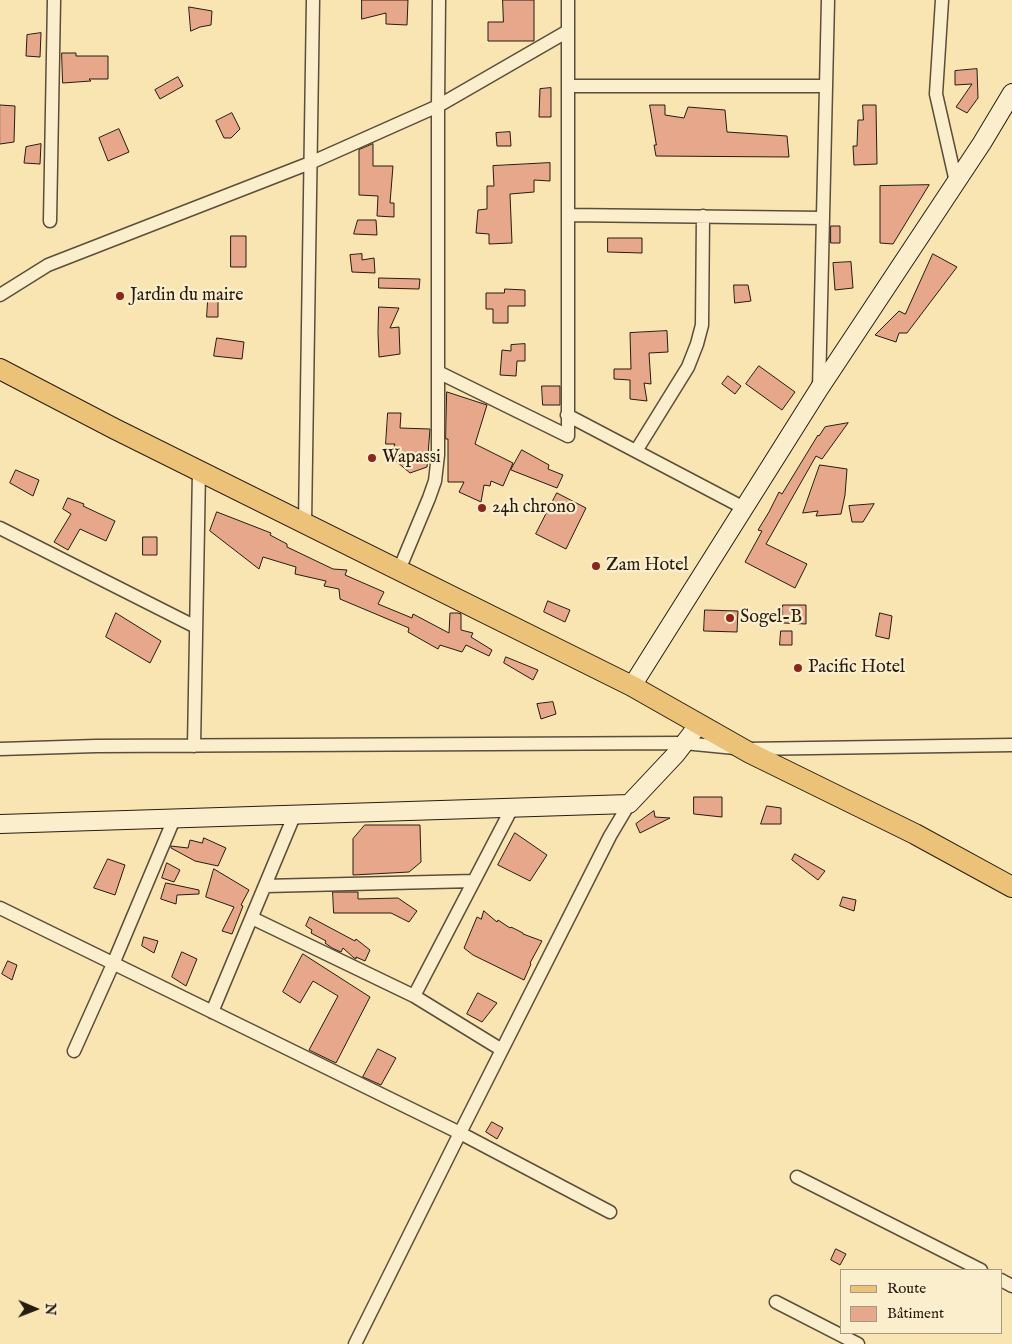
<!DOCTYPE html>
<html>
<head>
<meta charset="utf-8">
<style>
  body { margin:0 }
  #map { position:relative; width:1012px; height:1344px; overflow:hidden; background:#f9e5b1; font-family:"IM FELL English",serif }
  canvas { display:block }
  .legend { position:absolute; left:840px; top:1269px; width:162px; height:65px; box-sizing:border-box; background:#fbeecc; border:1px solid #a69a82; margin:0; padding:6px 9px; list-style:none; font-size:15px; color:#261c12 }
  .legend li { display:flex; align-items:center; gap:10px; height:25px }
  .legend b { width:25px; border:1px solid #a69a82 }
  .north { position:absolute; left:10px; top:1284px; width:50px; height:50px; -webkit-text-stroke:4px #fbeecc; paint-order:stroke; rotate:91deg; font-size:14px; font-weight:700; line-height:20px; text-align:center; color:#261c12 }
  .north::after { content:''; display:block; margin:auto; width:18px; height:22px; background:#261c12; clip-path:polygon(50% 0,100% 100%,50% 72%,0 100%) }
</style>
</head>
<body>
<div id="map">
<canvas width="1012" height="1344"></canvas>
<ul class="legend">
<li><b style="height:6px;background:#ecc278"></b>Route</li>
<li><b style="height:14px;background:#e6a78a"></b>Bâtiment</li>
</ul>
<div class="north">N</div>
</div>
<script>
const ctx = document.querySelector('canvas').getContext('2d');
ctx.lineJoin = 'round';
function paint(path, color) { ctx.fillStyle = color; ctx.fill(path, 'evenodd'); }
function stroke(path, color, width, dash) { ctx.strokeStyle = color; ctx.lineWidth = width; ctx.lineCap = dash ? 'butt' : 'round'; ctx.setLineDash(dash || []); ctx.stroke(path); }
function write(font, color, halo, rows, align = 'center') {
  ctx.font = font + ' "IM FELL English",serif'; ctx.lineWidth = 4.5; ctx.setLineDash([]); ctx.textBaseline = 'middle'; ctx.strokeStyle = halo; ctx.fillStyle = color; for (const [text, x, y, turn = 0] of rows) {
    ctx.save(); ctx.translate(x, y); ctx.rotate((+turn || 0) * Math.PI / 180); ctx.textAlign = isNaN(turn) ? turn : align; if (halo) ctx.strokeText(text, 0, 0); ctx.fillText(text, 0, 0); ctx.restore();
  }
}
const building = new Path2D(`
  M362,0H408L407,25L386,24V13L362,19Z
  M503,0H534V41H488V22H503Z
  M189,7L212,11L211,25L200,27L191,31Z
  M41,33L40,57L26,56L27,35Z
  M62,53H76V56H108V79H89L91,81L63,83Z
  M977,69L978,98L967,113L956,107L972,84L955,85V71Z
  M178,77L183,86L160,99L155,90Z
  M551,88V117H539L540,89Z
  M0,105L15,106L14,142L0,144Z
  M650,105H665V115L684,118L688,107L725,110L727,132L787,136L789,157L656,156L654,145H656Z
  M863,105H876L877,164L854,165L853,146H857L858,120H863Z
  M232,113L240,129L231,138H224L216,121Z
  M119,129L129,152L108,161L99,138Z
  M510,132L511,146H497L496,133Z
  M41,144L40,164L24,163L26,147Z
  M373,144V166H393L390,203H394V217L377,216L378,196L359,195V150Z
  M550,163V181L534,180V192L510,194L512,243L489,244V234L476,233L478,210L487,209V186H494L493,166Z
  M929,185L893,244L880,243V186Z
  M358,220H376L377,235L354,234Z
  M831,226H840V243H831Z
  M231,236H246V267H231Z
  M608,238H642V253L608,252Z
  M362,254V260L374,258L375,273L352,272L350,255Z
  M933,254L957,267L907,333H899L896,342L875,335L899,311L905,314Z
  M851,262L853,288L835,290L833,263Z
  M379,278L420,279L419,289L379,288Z
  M734,285H748L751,301L735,303Z
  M505,289L525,290V306H508V323H493V309H486V293H504Z
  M208,301H218V317H207Z
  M379,307L399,308L390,328L399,327L400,354L379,357L378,333Z
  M667,331L668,352L649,353L651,384L644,383L647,401L630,399V380L614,379V369H631L630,333Z
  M217,338L244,342L242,359L214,356Z
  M525,344V361H517L516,376L500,375L502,350L511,351V345Z
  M759,366L795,392L782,410L746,384Z
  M728,376L741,386L735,394L722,384Z
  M542,386H560V405H543Z
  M447,392L487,405L475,444L513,463L503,486L491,481L490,486L484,485L481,502L459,492L464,482H448V439H446Z
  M388,413H401L400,428L430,429L427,467L410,473L390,456L395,444H386Z
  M848,423L822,459L816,456L766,544L807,564L795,588L745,562L762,531L758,530L769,512L779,492L782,494L818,435L819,436L825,427Z
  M522,450L549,465L548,469L563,475L557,488L511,470Z
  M820,465L847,469L845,495L841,514L816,516L818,511L803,513Z
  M16,470L39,480L33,496L10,483Z
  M557,493L586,508L566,549L536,534Z
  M68,498L84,504L83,506L115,521L106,541L80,529L68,550L54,542L71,514L63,509Z
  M874,504L863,522H852L849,506Z
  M217,512L271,533L270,535L287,544V547L333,569L347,570L345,575L384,592L378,604L412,618L413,614L449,633L450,613H458L461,614V630L473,633L471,637L492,650L489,656L466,645L462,652L440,645L438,649L408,632L409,628L340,599L339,589L324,586L326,581L295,574L296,567L263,557L259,569L210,531Z
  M143,537H157V555H143Z
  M548,601L570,610L565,622L544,612Z
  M783,605H806V624L783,623Z
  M705,610L738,611L737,632L704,631Z
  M116,613L161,641L150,663L106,637Z
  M880,613L892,616L889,639L876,636Z
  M781,631H792V645H780Z
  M506,657L538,670L533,680L504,663Z
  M553,702L556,714L541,719L537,704Z
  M694,797H722V817L694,814Z
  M767,806L781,808V824H761Z
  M654,811L655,817L670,818L640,833L636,824Z
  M365,825H420L421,862L409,872L353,875V839Z
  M515,833L547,855L530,881L498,865Z
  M204,838L226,848L218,866L195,861L171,848V846L188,848L190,840L202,843Z
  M795,854L825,871L818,880L792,860Z
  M108,859L125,865L115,895L94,888Z
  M167,863L180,870L174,882L162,878Z
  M214,869L249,890L241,905L243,906L232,934L222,931L234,907L206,897Z
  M166,883L199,890V894L177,895L176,904L161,899Z
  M333,892H358V899L398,898L417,911L409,922L391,913H334Z
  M843,897L856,900L854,911L840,906Z
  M484,911L497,922L498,920L510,928L511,927L523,933V934L542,941L530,963L531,964L524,980L473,955L464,948L477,917L481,919Z
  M310,917L355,941L356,939L370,950L365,961L356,957V959L354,958L343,948L341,952L332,948L325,943L326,941L311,933L312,930L306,926Z
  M144,937L158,941L154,953L142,946Z
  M182,952L197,959L186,986L172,977Z
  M303,954L370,997L336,1063L309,1050L338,996L313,981L300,1003L283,992Z
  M8,961L17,965L12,980L2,974Z
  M478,993L497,1003L482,1022L467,1014Z
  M378,1049L396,1058L381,1085L363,1077Z
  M492,1122L503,1128L497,1139L486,1132Z
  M836,1249L846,1254L840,1265L831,1260Z`);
paint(building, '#e6a78a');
stroke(building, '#261c12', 1);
const street = new Path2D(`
  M942,0L936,94L956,182
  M568,86H826
  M568,215L823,218
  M50,221L54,0
  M0,295L48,265L310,163L438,106L568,31
  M438,372L568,436V0
  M819,389L828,0
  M567,415L744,508
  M636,451L688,367L697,344L702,325L703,216
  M305,523L313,0
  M0,528L196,627
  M399,570L429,498L435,481L438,455V106L439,0
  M194,746L199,471
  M0,749L96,746L684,743L745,749L1012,745
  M265,886L474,881
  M0,908L460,1133L610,1212
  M252,918L414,996L502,1050
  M414,996L512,808
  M212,1012L294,816
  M74,1051L113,964L174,819
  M797,1177L981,1270
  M1001,1280L1012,1286
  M776,1302L858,1344
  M355,1344L460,1133L610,836L629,804`);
const secondary = new Path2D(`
  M632,686L819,389L982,143L1012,93
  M0,824L629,804L676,754L699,724`);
const primary = new Path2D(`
  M0,369L115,429L632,686L750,753L915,834L1012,887`);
stroke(street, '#5b4e3a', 15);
stroke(secondary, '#261c12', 20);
stroke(primary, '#261c12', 22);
stroke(street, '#fbeecc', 12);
stroke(secondary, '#fbeecc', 18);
stroke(primary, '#ecc278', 20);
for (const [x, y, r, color] of [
  [120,296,5,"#8f2418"],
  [372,458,5,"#8f2418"],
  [482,508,5,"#8f2418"],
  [596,566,5,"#8f2418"],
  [730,618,5,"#8f2418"],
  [798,668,5,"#8f2418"]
]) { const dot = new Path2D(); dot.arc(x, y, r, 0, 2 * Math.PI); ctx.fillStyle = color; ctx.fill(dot); stroke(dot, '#fbeecc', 2); }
write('18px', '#261c12', '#fbeecc', [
  ["Jardin du maire",130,296],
  ["Wapassi",382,458],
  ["24h chrono",492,508],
  ["Zam Hotel",606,566],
  ["Sogel-B",740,618],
  ["Pacific Hotel",808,668]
], 'left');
</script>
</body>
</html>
